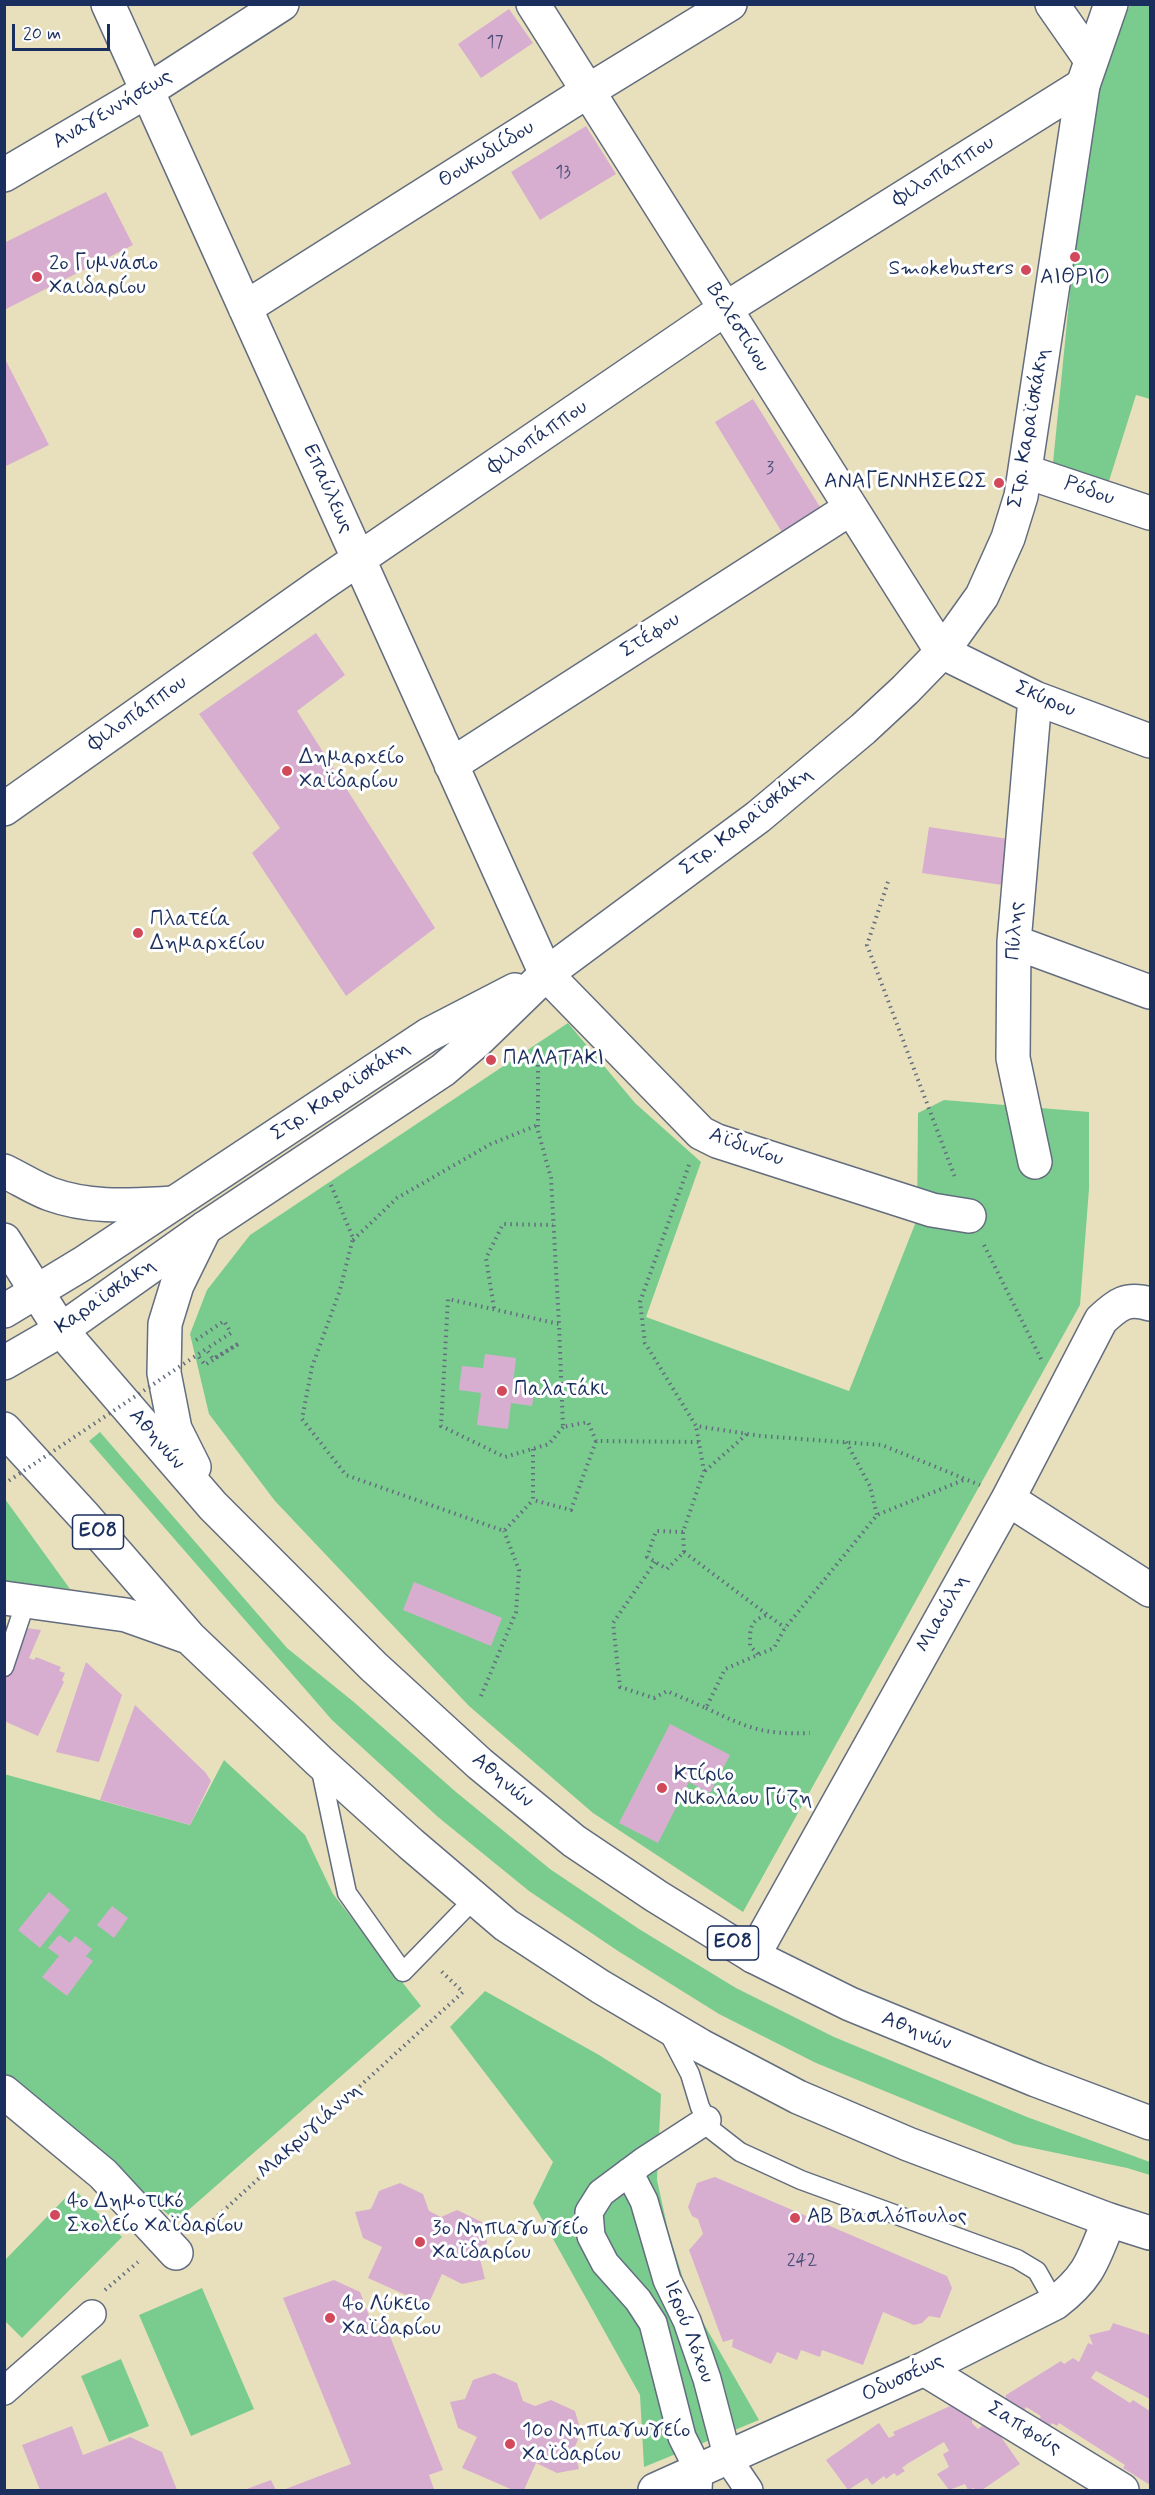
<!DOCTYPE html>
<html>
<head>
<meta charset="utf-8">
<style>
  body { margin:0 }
  #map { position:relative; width:1155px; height:2495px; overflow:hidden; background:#e8e0bc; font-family:Mynerve,sans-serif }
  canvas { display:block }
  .frame { position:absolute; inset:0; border:6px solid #1b2f5e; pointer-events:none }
  .scale { position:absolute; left:12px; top:24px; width:98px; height:27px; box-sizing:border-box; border:3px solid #1b2f5e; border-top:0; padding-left:8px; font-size:18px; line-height:21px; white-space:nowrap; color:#1b2f5e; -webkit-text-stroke:4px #fff; paint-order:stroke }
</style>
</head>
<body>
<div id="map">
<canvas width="1155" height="2495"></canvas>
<div class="frame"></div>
<div class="scale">20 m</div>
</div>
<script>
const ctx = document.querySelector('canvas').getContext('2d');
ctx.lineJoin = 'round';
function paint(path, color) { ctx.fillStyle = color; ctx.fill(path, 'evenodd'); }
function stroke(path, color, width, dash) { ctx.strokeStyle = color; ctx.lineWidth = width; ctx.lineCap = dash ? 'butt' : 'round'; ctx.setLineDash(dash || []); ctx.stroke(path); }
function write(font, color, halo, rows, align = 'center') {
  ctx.font = font + ' Mynerve,sans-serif'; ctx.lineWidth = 6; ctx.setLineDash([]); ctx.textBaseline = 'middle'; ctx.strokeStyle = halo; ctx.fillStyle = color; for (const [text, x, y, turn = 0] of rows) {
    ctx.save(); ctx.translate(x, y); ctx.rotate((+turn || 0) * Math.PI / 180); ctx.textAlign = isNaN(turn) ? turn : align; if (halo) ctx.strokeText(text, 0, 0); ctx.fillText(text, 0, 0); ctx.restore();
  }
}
paint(new Path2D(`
  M1130,5H1150V399L1136,395L1109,481L1053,463L1087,120L1110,50Z
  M568,1023L635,1103L701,1162L646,1317L849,1391L917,1219L918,1113L944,1100L1089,1112V1189L1080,1305L743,1912L593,1813L469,1706L275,1501L209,1414L190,1334L207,1290L250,1235Z
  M100,1432L287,1648L355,1703L456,1792L550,1869L639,1929L736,1988L834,2037L1027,2117L1150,2162V2175L1127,2168L1014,2144L816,2063L719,2014L618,1951L529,1891L438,1817L332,1720L89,1441Z
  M5,1499L70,1589L5,1582Z
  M224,1760L305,1835L333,1894L421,2006L176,2221L5,2080L4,1774L190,1825Z
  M485,1991L599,2055L661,2094L657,2180L668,2230L689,2298L759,2420L644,2467L640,2395L533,2203L553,2162L450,2027Z
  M74,2189L122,2237L22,2338L5,2321V2260Z
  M202,2288L254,2409L191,2436L139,2315Z
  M121,2359L149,2426L109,2442L81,2376Z`), '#79cc8e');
paint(new Path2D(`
  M509,9L533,43L481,78L458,44Z
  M586,126L616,174L540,220L511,172Z
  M106,192L133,245L4,310V243Z
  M4,357L49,445L4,467Z
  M753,399L825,515L786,539L715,422Z
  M316,633L345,675L297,711L435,928L346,996L252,853L280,828L199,714Z
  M929,827L1009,839L1002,885L922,873Z
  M485,1354L516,1358L513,1383L535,1386L532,1406L511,1403L508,1429L477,1425L481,1393L459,1390L462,1366L483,1368Z
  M414,1582L502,1618L491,1646L403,1610Z
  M4,1625L41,1630L29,1658L34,1660L36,1657L61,1667L59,1671L65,1673L62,1680L64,1682L38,1736L4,1721L6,1709L4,1707Z
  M86,1662L122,1695L99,1762L56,1752Z
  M135,1705L206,1773L211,1781L190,1825L100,1800Z
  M670,1724L730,1755L710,1793L689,1782L658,1843L619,1823Z
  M49,1892L70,1910L40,1948L18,1930Z
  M112,1906L128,1918L114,1938L97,1925Z
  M59,1935L70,1943L75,1936L92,1949L86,1956L93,1961L67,1996L42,1977L59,1956L48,1948Z
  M715,2177L947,2276L952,2288L940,2318L929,2316L922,2323L914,2325L883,2312L863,2365L822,2350L820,2357L801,2350L797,2360L777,2352L771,2364L732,2347L733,2339L723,2342L689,2250L703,2234L698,2219L692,2216L688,2207L697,2183Z
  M400,2183L423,2194L429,2211L441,2217L457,2210L482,2222L487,2242L480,2259L485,2279L462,2284L442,2274L428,2305L368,2278L382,2247L363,2238L355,2212L371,2209L379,2191Z
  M334,2280L360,2292L375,2331L386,2326L443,2470L429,2475L434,2489L283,2490L351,2464L283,2298Z
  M1113,2323L1150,2335V2399L1096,2371L1091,2378L1130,2403L1133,2400L1150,2411V2485L1123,2468L1125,2465L1059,2423L1057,2426L1052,2423L1050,2426L1039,2419L1041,2416L1026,2407L1024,2411L1006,2399V2395L1061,2361L1064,2364L1073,2358L1079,2362L1088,2343L1093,2345L1089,2335L1110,2330Z
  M494,2373L517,2383L523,2401L535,2406L551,2400L575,2411L581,2432L574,2449L579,2469L557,2473L536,2463L524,2490H513L462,2468L477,2437L458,2428L450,2402L465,2399L473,2380Z
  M950,2406L972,2416V2423L978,2429L986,2423L1004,2434L1001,2437L1020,2464L982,2490H975L974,2488L968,2490L965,2484L949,2490L937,2474L949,2467L943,2454L949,2451L944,2442L907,2464L902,2468L905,2471L897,2476L894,2473L886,2479L884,2476L872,2485L867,2478L848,2490L826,2460L879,2423L889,2438L895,2435L893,2432Z
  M72,2426L83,2455L130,2437L162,2452L177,2490H40L22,2445Z
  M271,2480L276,2490H244Z`), '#d8aed0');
const service = new Path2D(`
  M4,1667L26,1601
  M320,1766L347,1893L403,1972L475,1898
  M667,2030L690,2074L700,2107L713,2131L740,2152L801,2180L1017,2259L1037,2271L1055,2303`);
const pedestrian = new Path2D(`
  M629,2172L644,2201L667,2280L687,2321L707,2379L728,2459L749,2490
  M4,2391L92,2314
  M698,2490L699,2471L682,2437L653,2323L638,2300L605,2263L591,2236L589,2212L601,2193L644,2161L707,2120`);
const minor = new Path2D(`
  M108,4L546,974L701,1133L717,1141L932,1210L969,1216
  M533,4L942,652L1035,698L1150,741
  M1052,4L1091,60
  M4,175L147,91L282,4
  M245,308L588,91L730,4
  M1027,472L1150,513
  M1035,698L1014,942L1013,1058L1035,1162
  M451,765L851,508
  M4,809L322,584L725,309L1083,85
  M1014,942L1150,992
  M1008,1499L1150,1590
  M753,1956L1008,1499L1101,1320C1118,1304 1127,1297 1150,1304
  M4,2092L103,2174L176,2253
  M924,2369L1122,2490
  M655,2490L924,2369L1055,2303C1090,2276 1093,2260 1109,2220`);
const secondary = new Path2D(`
  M4,1311L82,1264L428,1035L515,990
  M4,1363L61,1330L205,1228L443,1070L478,1040L546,974L758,817L863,729L905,690L942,652L982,596L1008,538L1021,496L1083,85L1111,4`);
const trunk = new Path2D(`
  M4,1171C19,1178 34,1188 50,1194C91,1209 132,1205 174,1203
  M4,1240L61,1330L213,1506L373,1666L480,1764L574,1841L656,1896L753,1956L850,2004L1036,2080L1150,2123
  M4,1429L85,1517L190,1638L319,1761L411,1844L506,1925L601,1987L701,2046L798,2097L908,2144L1109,2220L1150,2233
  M194,1467L175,1429L164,1373L165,1324L177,1285L205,1228
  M4,1598L126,1615L188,1637`);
stroke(service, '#636d7f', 21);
stroke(pedestrian, '#636d7f', 30);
stroke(minor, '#636d7f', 36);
stroke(secondary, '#636d7f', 36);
stroke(trunk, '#636d7f', 36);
stroke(new Path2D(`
  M888,882L867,945L956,1180
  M538,1065V1131L551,1178L559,1324
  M689,1165L640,1302L645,1343L696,1426L761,1436L882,1445L980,1485
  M331,1185L353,1238L340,1290L312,1367L302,1419L346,1475L504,1531L533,1500
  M353,1240L397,1198L491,1144L538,1125
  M984,1245L1042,1361
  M494,1308L486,1258L503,1224L553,1225
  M196,1340L224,1321L231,1333L206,1349
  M199,1357L205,1365L238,1344
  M563,1427L549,1444L505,1457L441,1426L448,1299L559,1324L563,1427L588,1422L596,1441L699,1442
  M846,1442L870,1486L877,1515
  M533,1449V1500L571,1510L596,1441
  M705,1471L747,1434
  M683,1532L656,1531L647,1557L667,1569L684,1552L683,1532L704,1471L696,1426
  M684,1552L785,1628
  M655,1562L613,1623L620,1687L654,1698L667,1691L706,1708L725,1669L774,1648L785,1628L877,1515L966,1479
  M758,1654L750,1646C750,1629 749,1621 767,1615
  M481,1696L516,1612L519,1570L504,1531
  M706,1708C748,1728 763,1735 810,1733
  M200,2232L463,1992L440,1970
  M105,2290L138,2262`), '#636d7f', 4, [1.5, 4.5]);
stroke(service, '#fff', 18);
stroke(pedestrian, '#fff', 27);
stroke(minor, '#fff', 33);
stroke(secondary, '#fff', 33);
stroke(trunk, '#fff', 33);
stroke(new Path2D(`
  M4,1484L206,1349L213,1359L238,1344`), '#636d7f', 4, [1.5, 4.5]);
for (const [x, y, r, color] of [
  [1075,257,6,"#d1495b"],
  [1026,270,6,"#d1495b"],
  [37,277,6,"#d1495b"],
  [999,483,6,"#d1495b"],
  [287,771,6,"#d1495b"],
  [138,933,6,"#d1495b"],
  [491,1060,6,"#d1495b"],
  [502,1391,6,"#d1495b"],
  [662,1788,6,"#d1495b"],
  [55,2215,6,"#d1495b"],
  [795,2218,6,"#d1495b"],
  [420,2242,6,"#d1495b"],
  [330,2318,6,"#d1495b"],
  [510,2444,6,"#d1495b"]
]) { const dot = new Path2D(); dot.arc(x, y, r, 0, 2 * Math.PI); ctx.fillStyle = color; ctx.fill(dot); stroke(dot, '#fff', 2); }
write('18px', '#4a4f7a', null, [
  ["17",495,43],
  ["13",563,173],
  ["3",770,469],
  ["242",802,2261]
]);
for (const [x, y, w] of [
  [98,1532,51],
  [733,1943,51]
]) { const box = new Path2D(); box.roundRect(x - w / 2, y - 17, w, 34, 4.5); ctx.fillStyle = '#fff'; ctx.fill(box); stroke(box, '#1b2f5e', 1.5); }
write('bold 20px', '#1b2f5e', null, [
  ["ΕΟ8",98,1532],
  ["ΕΟ8",733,1943]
]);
write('21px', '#1b2f5e', '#fff', [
  ["Αναγεννήσεως",113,110,-31],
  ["Θουκυδιίδου",487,155,-32],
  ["Φιλοπάππου",944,172,-32],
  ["Βελεστίνου",737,328,58],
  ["Στρ. Καραϊσκάκη",1030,428,-80],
  ["Φιλοπάππου",538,438,-34],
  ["Επαύλεως",327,489,66],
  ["Ρόδου",1089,492,19],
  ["Στέφου",651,636,-33],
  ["Σκύρου",1045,700,23],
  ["Φιλοπάππου",138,714,-35],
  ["Στρ. Καραϊσκάκη",747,822,-38],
  ["Πύλης",1016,931,-87],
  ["Στρ. Καραϊσκάκη",341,1092,-34],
  ["Αϊδινίου",746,1148,20],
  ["Καραϊσκάκη",106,1297,-35],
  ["Αθηνών",156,1440,49],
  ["Μιαούλη",943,1614,-61],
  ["Αθηνών",502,1781,40],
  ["Αθηνών",916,2032,22],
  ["Μακρυγιάννη",310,2132,-42],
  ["Ιερού Λόχου",688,2332,69],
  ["Οδυσσέως",903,2379,-25],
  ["Σαπφούς",1024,2429,32]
]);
write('21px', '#1b2f5e', '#fff', [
  ["2ο Γυμνάσιο",49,265],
  ["Χαιδαρίου",49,289],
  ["Smokebusters",1014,270,"right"],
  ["ΑΙΘΡΙΟ",1075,279,"center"],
  ["ΑΝΑΓΕΝΝΗΣΕΩΣ",987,483,"right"],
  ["Δημαρχείο",299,759],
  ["Χαϊδαρίου",299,783],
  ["Πλατεία",150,921],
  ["Δημαρχείου",150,945],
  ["ΠΑΛΑΤΑΚΙ",503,1060],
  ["Παλατάκι",514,1391],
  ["Κτίριο",674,1776],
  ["Νικολάου Γύζη",674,1800],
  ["4ο Δημοτικό",67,2203],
  ["Σχολείο Χαϊδαρίου",67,2227],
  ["ΑΒ Βασιλόπουλος",807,2218],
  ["3ο Νηπιαγωγείο",432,2230],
  ["Χαϊδαρίου",432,2254],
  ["4ο Λύκειο",342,2306],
  ["Χαϊδαρίου",342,2330],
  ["10ο Νηπιαγωγείο",522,2432],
  ["Χαϊδαρίου",522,2456]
], 'left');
</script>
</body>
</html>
